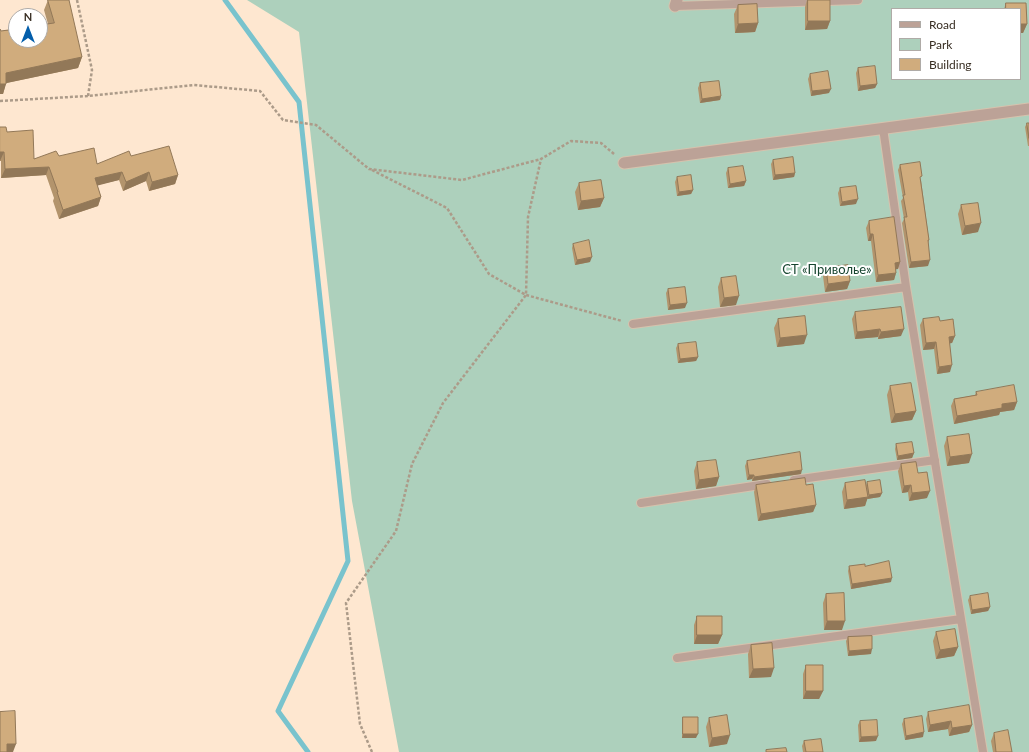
<!DOCTYPE html>
<html>
<head>
<meta charset="utf-8">
<style>
  body { margin:0 }
  #map { position:relative; width:1029px; height:752px; overflow:hidden; background:#fee7d0; font-family:Lato,sans-serif }
  canvas { display:block }
  .legend { position:absolute; left:891px; top:8px; width:130px; height:72px; box-sizing:border-box; background:#fff; border:1px solid #afaba7; margin:0; padding:5px 7px; list-style:none; font-size:12px; color:#382e23 }
  .legend li { display:flex; align-items:center; gap:8px; height:20px }
  .legend b { width:20px; border:1px solid #afaba7 }
  .north { position:absolute; left:8px; top:8px; width:40px; height:40px; box-sizing:border-box; background:#fff; border:1px solid #afaba7; border-radius:50%; rotate:0deg; font-size:11px; font-weight:700; line-height:16px; text-align:center; color:#382e23 }
  .north::after { content:''; display:block; margin:auto; width:14px; height:18px; background:#035eab; clip-path:polygon(50% 0,100% 100%,50% 72%,0 100%) }
</style>
</head>
<body>
<div id="map">
<canvas width="1029" height="752"></canvas>
<ul class="legend">
<li><b style="height:5px;background:#bca297"></b>Road</li>
<li><b style="height:11px;background:#add0bc"></b>Park</li>
<li><b style="height:11px;background:#d0ac7d"></b>Building</li>
</ul>
<div class="north">N</div>
</div>
<script>
const ctx = document.querySelector('canvas').getContext('2d');
ctx.lineJoin = 'round';
function paint(path, color) { ctx.fillStyle = color; ctx.fill(path, 'evenodd'); }
function stroke(path, color, width, dash) { ctx.strokeStyle = color; ctx.lineWidth = width; ctx.lineCap = dash ? 'butt' : 'round'; ctx.setLineDash(dash || []); ctx.stroke(path); }
function write(font, color, halo, rows, align = 'center') {
  ctx.font = font + ' Lato,sans-serif'; ctx.lineWidth = 4; ctx.setLineDash([]); ctx.textBaseline = 'middle'; ctx.strokeStyle = halo; ctx.fillStyle = color; for (const [text, x, y, turn = 0] of rows) {
    ctx.save(); ctx.translate(x, y); ctx.rotate((+turn || 0) * Math.PI / 180); ctx.textAlign = isNaN(turn) ? turn : align; if (halo) ctx.strokeText(text, 0, 0); ctx.fillText(text, 0, 0); ctx.restore();
  }
}
paint(new Path2D(`
  M247,0H1029V752H399L352,501L299,32ZM892,9H1020V79H892Z`), '#add0bc');
stroke(new Path2D(`
  M225,0L299,102L348,561L278,711L308,752`), '#79c3cd', 5);
const service = new Path2D(`
  M675,2V6L858,0
  M906,287L983,752
  M633,324L906,287L883,128
  M794,480L935,460
  M641,503L767,484
  M677,658L961,619`);
const minor = new Path2D(`
  M675,6L677,0
  M624,163L1029,109`);
stroke(service, '#d6c2ad', 10);
stroke(minor, '#d6c2ad', 13);
stroke(new Path2D(`
  M77,0L92,70L88,96
  M0,101L88,96L194,85L260,91L283,120L316,125L369,169L462,180L541,159
  M372,170L447,208L489,274L526,295L622,321
  M372,752L360,724L346,603L396,531L412,464L443,403L526,295L528,217L541,159L571,141L601,143L614,154`), '#ac9b89', 2.5, [3, 2]);
stroke(service, '#bca297', 8);
stroke(minor, '#bca297', 11);
paint(new Path2D(`
  M48,0L82,57L78,68L6,83L3,94L1,31L48,24L44,10Z
  M807,0H830V21L827,29L805,30V7Z
  M1006,3H1026L1027,24L1023,33H1020V9H1004Z
  M738,5L758,23L755,32L735,33L734,14Z
  M858,68L877,84L875,88L858,91L856,73Z
  M810,74L829,93L811,96L808,79Z
  M700,83L721,96L720,100L700,103L698,88Z
  M1027,123H1029V146H1028L1025,127Z
  M0,127L7,132L34,159L59,156L97,164L131,156L178,175L175,184L149,191L146,181L123,191L119,180L97,185L101,197L98,206L59,219L53,201L54,198L46,175L1,178V161H0Z
  M773,160L795,173L794,177L773,180L771,164Z
  M900,165L921,180L929,240L928,243V266L909,268L902,223L904,219L901,201L903,198L898,170Z
  M728,168L746,181L744,186L728,188L726,173Z
  M677,177L693,190L691,194L677,196L675,182Z
  M579,183L604,198L600,207L578,210L575,192Z
  M840,188L856,204L840,206L838,193Z
  M961,205L978,232L962,235L958,214Z
  M869,221L900,262L898,269H896V273L894,280L876,282L871,241H868L866,228Z
  M573,244L590,262L575,265L572,248Z
  M826,268L850,281L847,289L825,292L823,276Z
  M721,278L736,305L720,307L718,287Z
  M668,289L685,308L668,310L666,293Z
  M855,312L901,336L878,339V337L855,339L852,319Z
  M778,319L804,344L777,347L774,328Z
  M923,319L940,321L955,336L952,343H950V372L937,374L934,349L923,350L920,325Z
  M678,344L698,357L696,361L678,363L676,348Z
  M890,386L916,411L912,420L891,423L887,395Z
  M976,392L1017,402L1014,410L1000,412L999,415L954,424L951,406L954,399L975,395Z
  M947,437L969,463L947,466L944,446Z
  M896,444L914,453L912,458L897,460L895,449Z
  M747,461L801,474L752,481V479L747,480L745,466Z
  M697,462L719,477L716,486L696,489L694,471Z
  M901,464L918,473L927,498L909,501L908,492L902,493L898,471Z
  M867,482L882,493L880,497L867,499V498L865,506L844,509L842,492L845,483L866,485Z
  M756,485H806L816,505L813,512L758,521L754,492Z
  M849,566H865L891,582L851,589L848,571Z
  M826,594L842,630H824L823,603Z
  M970,596L990,607L988,611L971,614L968,600Z
  M697,616L722,635L718,644H694V625Z
  M936,632L958,647L954,656L936,659L933,641Z
  M848,637L871,654L848,656L846,641Z
  M751,645L771,677L749,678L748,654Z
  M806,665L823,691L819,699H803V674Z
  M928,712L972,725L969,732L949,736L948,729L928,732L926,719Z
  M683,717L696,738H682V722Z
  M709,718L727,744L709,747L706,727Z
  M904,719L923,737L905,740L902,724Z
  M860,721L876,741L859,742L858,725Z
  M994,733L1012,752H993L991,741Z
  M804,741L823,752H803L802,746Z`), '#b3946c');
paint(new Path2D(`
  M808,21H830L827,29L805,30Z
  M758,23L755,32L735,33L738,24Z
  M1020,24H1027L1023,33H1020Z
  M82,57L78,68L2,84L6,73Z
  M0,84H6L3,94H0Z
  M877,84L875,88L858,91L860,86Z
  M831,89L829,93L811,96L812,91Z
  M721,96L720,100L700,103L702,99Z
  M0,152H4L0,161Z
  M49,167L46,175L1,178L5,169Z
  M122,172L119,180L92,187L95,178Z
  M149,172L146,181L123,191L126,182Z
  M795,173L794,177L773,180L775,175Z
  M178,175L175,184L149,191L152,182Z
  M746,181L744,186L728,188L730,184Z
  M693,190L691,194L677,196L679,192Z
  M101,197L98,206L59,219L63,210Z
  M604,198L600,207L578,210L581,201Z
  M858,199L856,204L840,206L842,202Z
  M981,223L978,232L962,235L965,226Z
  M870,234H873L871,241H868Z
  M592,257L590,262L575,265L577,260Z
  M930,260L928,266L909,268L911,262Z
  M900,262L898,269L892,270L895,263Z
  M896,273L894,280L876,282L878,275Z
  M850,281L847,289L825,292L828,284Z
  M739,296L736,305L720,307L724,298Z
  M687,303L685,308L668,310L670,305Z
  M880,329L878,337L855,339L857,332Z
  M904,329L901,336L878,339L881,332Z
  M807,335L804,344L777,347L780,338Z
  M955,336L952,343L947,344L949,337Z
  M936,342L934,349L923,350L926,343Z
  M698,357L696,361L678,363L680,359Z
  M952,365L950,372L937,374L939,367Z
  M1017,402L1014,410L1000,412L999,415L954,424L957,416L1002,404Z
  M916,411L912,420L891,423L895,414Z
  M914,453L912,458L897,460L898,456Z
  M972,454L969,463L947,466L950,457Z
  M802,470L801,474L752,481L754,477Z
  M749,475H754L752,479L747,480Z
  M719,477L716,486L696,489L699,480Z
  M911,485L908,492L902,493L904,486Z
  M930,491L927,498L909,501L912,493Z
  M882,493L880,497L867,499L869,495Z
  M868,497L865,506L844,509L847,500Z
  M816,505L813,512L758,521L761,514Z
  M892,578L891,582L851,589L852,584Z
  M990,607L988,611L971,614L972,610Z
  M827,621H845L842,630H824Z
  M697,635H722L718,644H694Z
  M958,647L954,656L936,659L940,650Z
  M872,649L871,654L848,656L849,651Z
  M774,668L771,677L749,678L753,669Z
  M806,691H823L819,699H803Z
  M951,721L948,729L928,732L930,725Z
  M972,725L969,732L949,736L952,728Z
  M924,732L923,737L905,740L906,736Z
  M683,734H698L696,738H682Z
  M730,735L727,744L709,747L712,738Z
  M878,736L876,741L859,742L861,737Z
  M7,744H16L13,752H3Z`), '#927858');
const building = new Path2D(`
  M48,0H69L82,57L6,73V84H0V29L1,31L16,29V40H40V25L54,23Z
  M808,0H830V21H808Z
  M1006,3H1026L1027,24H1020V9H1006Z
  M757,4L758,23L738,24V5Z
  M875,66L877,84L860,86L858,68Z
  M828,71L831,89L812,91L810,74Z
  M719,81L721,96L702,99L700,83Z
  M1027,123H1029V138Z
  M0,127H6L7,132L33,130L34,159L56,151L59,156L94,148L97,164L129,151L131,156L169,146L178,175L152,182L149,172L126,182L122,172L95,178L101,197L63,210L57,192H58L49,167L5,169L4,152H0Z
  M793,157L795,173L775,175L773,160Z
  M920,162L922,176L920,177L929,240H928L930,260L911,262L904,217H907L903,195H905L900,165Z
  M743,166L746,181L730,184L728,168Z
  M691,175L693,190L679,192L677,177Z
  M601,180L604,198L581,201L579,183Z
  M856,186L858,199L842,202L840,188Z
  M978,203L981,223L965,226L961,205Z
  M894,217L900,262L895,263L896,273L878,275L873,234H870L869,221Z
  M589,240L592,257L577,260L573,244Z
  M848,265L850,281L828,284L826,268Z
  M736,276L739,296L724,298L721,278Z
  M685,287L687,303L670,305L668,289Z
  M901,307L904,329L881,332L880,329L857,332L855,312Z
  M805,316L807,335L780,338L778,319Z
  M939,317L940,321L953,319L955,336L949,337L952,365L939,367L936,342L926,343L923,319Z
  M696,342L698,357L680,359L678,344Z
  M911,383L916,411L895,414L890,386Z
  M1014,385L1017,402L1002,404V408L957,416L954,399L977,395L976,392Z
  M969,434L972,454L950,457L947,437Z
  M912,442L914,453L898,456L896,444Z
  M800,452L802,470L754,477V475H749L747,461Z
  M716,460L719,477L699,480L697,462Z
  M916,462L918,473L927,472L930,491L912,493L911,485L904,486L901,464Z
  M805,478L806,485L813,484L816,505L761,514L756,485Z
  M865,480L868,497L847,500L845,483Z
  M880,480L882,493L869,495L867,482Z
  M889,561L892,578L852,584L849,566L865,564V566Z
  M844,593L845,621H827L826,594Z
  M988,593L990,607L972,610L970,596Z
  M697,616H722V635H697Z
  M955,629L958,647L940,650L936,632Z
  M872,636V649L849,651L848,637Z
  M772,643L774,668L753,669L751,645Z
  M806,665H823V691H806Z
  M969,705L972,725L952,728L951,721L930,725L928,712Z
  M15,711L16,744H7V752H0V712Z
  M727,715L730,735L712,738L709,718Z
  M922,716L924,732L906,736L904,719Z
  M683,717H698V734H683Z
  M877,720L878,736L861,737L860,721Z
  M1008,730L1012,752H996L994,733Z
  M821,739L823,752H806L804,741Z
  M786,748L787,752H766V750Z`);
paint(building, '#d0ac7d');
stroke(building, '#927858', 1);
write('13px', '#174530', '#fff', [
  ["СТ «Приволье»",827,270]
]);
</script>
</body>
</html>
